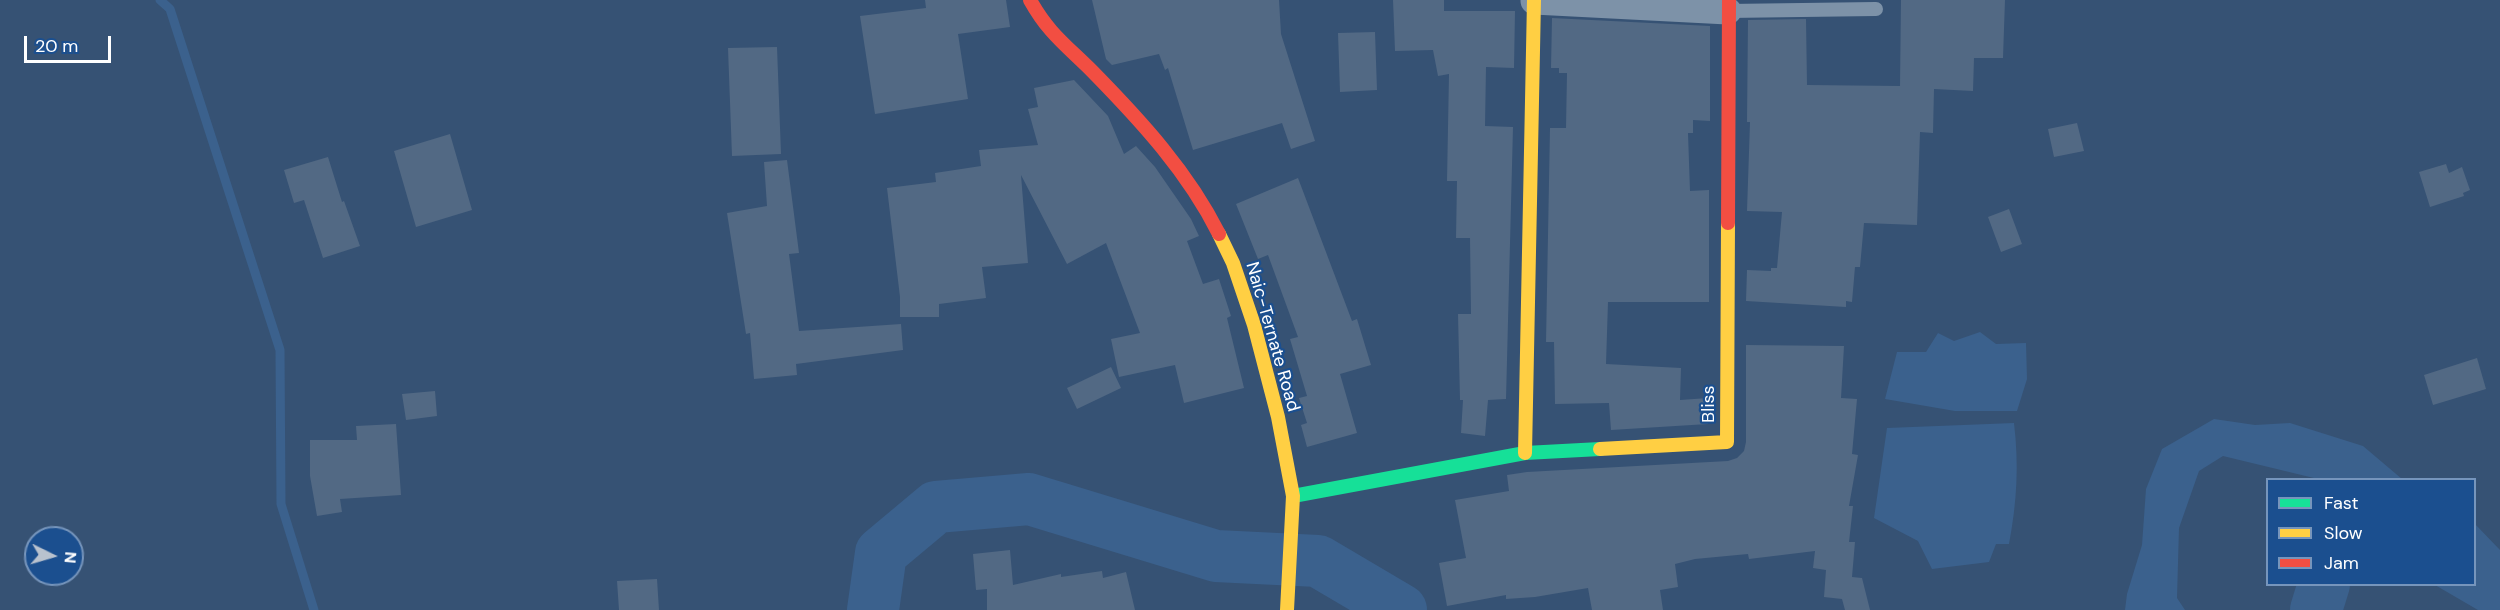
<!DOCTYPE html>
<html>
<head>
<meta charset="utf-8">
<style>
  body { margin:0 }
  #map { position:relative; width:2500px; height:610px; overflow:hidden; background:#365274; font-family:"DM Sans",sans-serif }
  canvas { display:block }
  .legend { position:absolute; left:2266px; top:478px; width:210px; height:108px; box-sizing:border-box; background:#1b4f8f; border:2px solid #7695bc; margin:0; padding:8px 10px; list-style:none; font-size:18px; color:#fff }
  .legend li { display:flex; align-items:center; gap:12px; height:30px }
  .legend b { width:30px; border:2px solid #7695bc }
  .north { position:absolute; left:24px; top:526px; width:60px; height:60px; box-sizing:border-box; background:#1b4f8f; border:2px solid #7695bc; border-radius:50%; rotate:95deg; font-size:16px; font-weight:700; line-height:24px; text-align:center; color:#fff }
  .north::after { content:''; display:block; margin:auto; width:21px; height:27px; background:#b9c2ce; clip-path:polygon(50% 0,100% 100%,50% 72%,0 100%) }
  .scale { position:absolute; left:24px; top:36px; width:87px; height:27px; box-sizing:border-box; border:3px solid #fff; border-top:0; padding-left:8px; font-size:18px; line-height:21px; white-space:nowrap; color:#fff; -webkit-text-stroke:4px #1b4f8f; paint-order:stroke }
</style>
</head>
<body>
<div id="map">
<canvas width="2500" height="610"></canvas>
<ul class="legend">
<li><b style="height:8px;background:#16e098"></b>Fast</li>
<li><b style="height:8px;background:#ffcf43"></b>Slow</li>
<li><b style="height:8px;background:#f24e42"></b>Jam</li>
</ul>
<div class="north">N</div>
<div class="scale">20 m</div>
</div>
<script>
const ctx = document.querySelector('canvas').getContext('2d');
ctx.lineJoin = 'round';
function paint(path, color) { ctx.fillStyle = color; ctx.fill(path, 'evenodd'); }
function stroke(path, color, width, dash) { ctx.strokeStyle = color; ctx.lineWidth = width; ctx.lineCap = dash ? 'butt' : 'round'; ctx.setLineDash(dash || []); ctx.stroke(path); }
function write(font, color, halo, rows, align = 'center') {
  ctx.font = font + ' "DM Sans",sans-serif'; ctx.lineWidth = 4.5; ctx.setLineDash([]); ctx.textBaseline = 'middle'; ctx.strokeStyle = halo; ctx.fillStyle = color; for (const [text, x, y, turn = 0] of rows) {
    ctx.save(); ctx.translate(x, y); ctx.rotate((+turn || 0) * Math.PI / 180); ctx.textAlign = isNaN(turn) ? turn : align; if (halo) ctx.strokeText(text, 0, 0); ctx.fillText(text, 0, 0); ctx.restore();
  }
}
paint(new Path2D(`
  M1980,332L1996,344L2026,343L2027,379L2017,411H1955L1885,399L1897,352H1926L1938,333L1954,341Z
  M2214,419L2255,425L2290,423L2363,446L2402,479H2318L2223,456L2199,471L2179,528L2177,598L2185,610H2125L2127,594L2142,545L2146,489L2162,449Z
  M2014,423C2019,465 2017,502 2009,544H1996L1989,562L1932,569L1918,541L1874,518L1887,428Z
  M2475,524L2500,550V610H2478L2435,585L2474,584Z`), '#3b618d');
stroke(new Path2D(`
  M160,0L170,9L280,350L281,504L314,610`), '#3b618d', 9);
stroke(new Path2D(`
  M873,610L881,553L936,507L1029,499L1216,556L1318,561L1401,610
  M2316,610L2324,584`), '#3b618d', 52);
paint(new Path2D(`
  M925,0H1006L1010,27L958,34L968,99L875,114L860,16L926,8Z
  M1092,0H1279L1281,34L1315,141L1291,149L1282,123L1193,150L1168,68L1165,70L1159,54L1112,65L1106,59Z
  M1393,0H1444V11H1515L1514,68L1486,67L1485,126L1513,127L1506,399L1488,400L1485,436L1461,433L1463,400H1460L1458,314H1471L1470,238H1456L1457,181H1447L1449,74L1438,76L1433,50L1395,51Z
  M1901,0H2005L2003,58H1974L1973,91L1934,89L1933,133L1920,132L1917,225L1864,223L1860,267H1855L1852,302L1846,301V307L1746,301L1747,270L1771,271V268H1777L1782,212L1747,211L1750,122H1747L1748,20L1806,19L1807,85L1900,86Z
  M1552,18L1710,26V121L1693,120V133H1688L1690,191L1709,190V302H1608L1606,364L1681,368L1680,400L1708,398V424L1611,430L1609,403L1555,404L1554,342H1546L1550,128H1566L1567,73H1559V68H1551Z
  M1375,32L1377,90L1340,92L1338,33Z
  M777,47L781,154L732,156L728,48Z
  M1074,80L1108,116L1124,154L1136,146L1155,167L1191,219L1199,236L1187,241L1203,284L1219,279L1231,316L1227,318L1244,388L1184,403L1175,365L1119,377L1111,339L1140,333L1106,243L1067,264L1021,175L1028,263L982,267L986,298L939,304V317H900V297L887,188L936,182L935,173L981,166L979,150L1038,145L1028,109L1038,107L1034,88Z
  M2077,123L2084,151L2054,157L2048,129Z
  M450,134L472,210L416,227L394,151Z
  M328,157L342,202L344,201L360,246L323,258L304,200L294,203L284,170Z
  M787,160L799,253L789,254L799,331L901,324L903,350L796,364L797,375L754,379L750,333L746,334L727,213L767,206L764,162Z
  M2446,164L2449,173L2462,167L2470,190L2463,193L2464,196L2430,207L2419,172Z
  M1298,178L1352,321L1357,319L1371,365L1340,374L1357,433L1307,447L1301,425L1307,423L1299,398L1307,396L1290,339L1298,337L1268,255L1258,259L1236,204Z
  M2009,209L2022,244L2001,252L1988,217Z
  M1746,345L1844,346L1841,398L1857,399L1852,454L1858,455L1849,506H1853L1849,542H1855L1852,577L1862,578L1870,610H1845L1842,599L1824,597L1826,570L1813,568L1815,551L1749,559L1748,554L1695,559L1675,564L1678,587L1660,590L1663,610H1592L1588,588L1535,597L1506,599V595L1447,606L1439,563L1466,558L1455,500L1509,491L1507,475L1527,472L1728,461L1737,458L1744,451L1746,442Z
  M2477,358L2486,389L2433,405L2424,375Z
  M1111,367L1121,388L1077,409L1067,388Z
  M435,391L437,416L406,420L402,394Z
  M396,424L401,495L340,499L342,512L317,516L310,476V440H357L356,426Z
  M1010,550L1013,585L1061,574V577L1102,571L1103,578L1126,572L1135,610H987V589L976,590L973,554Z
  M657,579L659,610H619L617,581Z`), '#526984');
stroke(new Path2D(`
  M1728,11L1876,9`), '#7d92a8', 14);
stroke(new Path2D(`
  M1534,1L1728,11`), '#7d92a8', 27);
stroke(new Path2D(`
  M1293,496L1525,453L1600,449`), '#16e098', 14);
stroke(new Path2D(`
  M1219,234L1233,263L1254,325L1278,417L1293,496L1287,610
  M1600,449L1727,442L1728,223
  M1525,453L1534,0`), '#ffcf43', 14);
stroke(new Path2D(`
  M1030,0C1049,34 1066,45 1093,72C1141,121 1188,172 1219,234
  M1728,223L1729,0`), '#f24e42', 14);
write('18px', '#fff', '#1b4f8f', [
  ["Naic-Ternate Road",1272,337,74],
  ["Bliss",1709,404,-90]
]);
</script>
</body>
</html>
